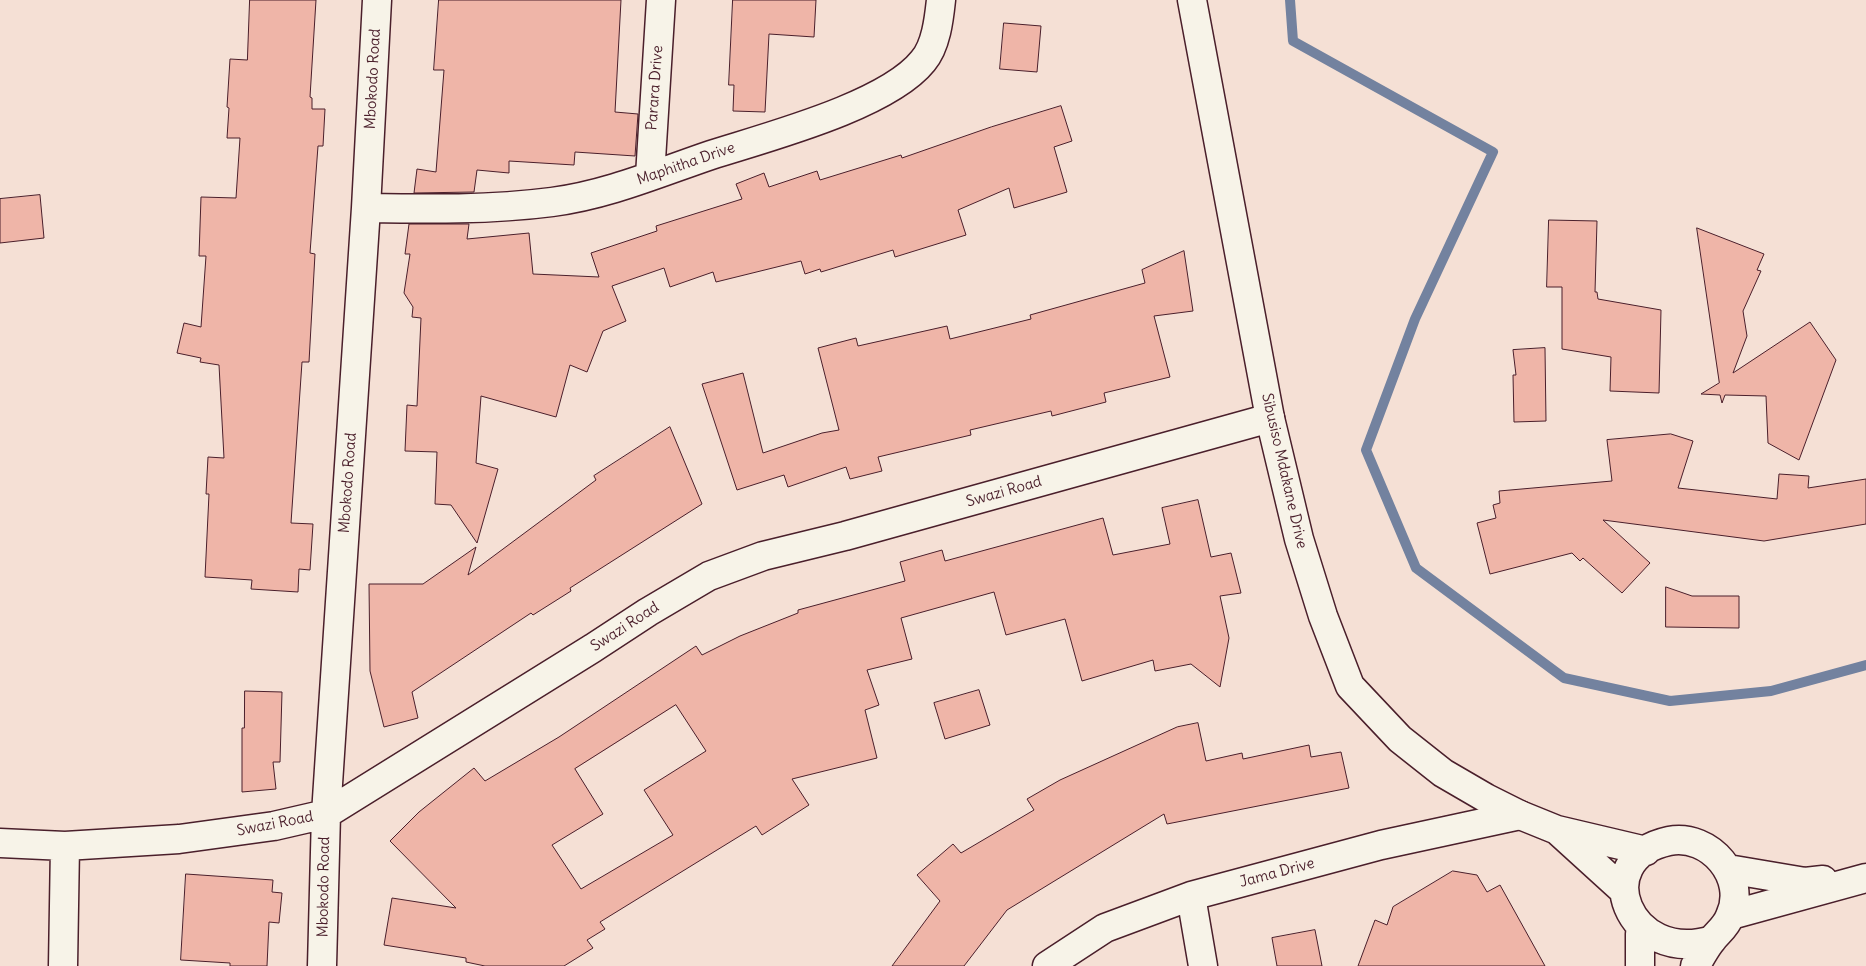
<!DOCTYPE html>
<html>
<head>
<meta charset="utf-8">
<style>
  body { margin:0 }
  canvas { display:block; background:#f5e0d5 }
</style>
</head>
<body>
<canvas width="1866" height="966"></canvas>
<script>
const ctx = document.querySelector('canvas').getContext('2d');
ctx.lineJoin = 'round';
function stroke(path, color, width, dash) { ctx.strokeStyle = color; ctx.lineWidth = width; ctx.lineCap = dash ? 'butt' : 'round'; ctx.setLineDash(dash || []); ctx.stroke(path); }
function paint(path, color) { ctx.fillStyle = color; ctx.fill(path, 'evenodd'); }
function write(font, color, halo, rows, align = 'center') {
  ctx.font = font + ' Delius,sans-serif'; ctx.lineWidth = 4.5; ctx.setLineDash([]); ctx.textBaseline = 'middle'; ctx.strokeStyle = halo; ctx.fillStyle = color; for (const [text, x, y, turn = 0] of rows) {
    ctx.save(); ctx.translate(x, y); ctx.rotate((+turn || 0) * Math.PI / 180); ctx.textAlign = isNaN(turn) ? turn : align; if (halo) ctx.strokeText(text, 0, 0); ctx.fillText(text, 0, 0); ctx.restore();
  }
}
stroke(new Path2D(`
  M1290,0L1293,41L1493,152L1415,319L1366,450L1416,568L1564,678L1670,701L1771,691L1866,665`), '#73829f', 10);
const building = new Path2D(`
  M250,0H316L310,97L312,98V109H325L323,146H318L310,253L315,254L309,362H302L291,523L313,524L310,570L299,569L298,592L251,589L252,580L205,577L209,494H206L208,457L224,458L219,365L200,362L201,358L177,353L184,323L201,327L206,256H199L201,197L236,198L240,138H227L229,108L227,107L230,59L247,60Z
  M439,0H621L615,112L638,114L635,156L575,152L574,165L509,161V173L477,170L474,192L414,193L417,169L436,172L444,70H434Z
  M733,0H816L814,37L769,34L765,112L733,111L734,85H729Z
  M1004,23L1041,26L1037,72L1000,69Z
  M1061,106L1072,141L1054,147L1067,192L1014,208L1009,188L958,210L966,235L895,257L893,250L821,272L820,269L805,274L801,261L716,282L713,272L670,287L664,268L612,286L626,321L603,331L587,372L570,365L556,417L481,396L476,463L498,469L477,543L451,505L435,504L437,452L405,451L407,405L417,406L421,318L412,317L413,307L404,293L410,254H405L409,224H469L467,239L529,233L533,274L599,277L591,253L657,231L656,226L742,199L736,184L764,173L769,187L817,171L820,180L901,155L902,158L991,127Z
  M40,195L44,238L0,243V199Z
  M1549,220L1597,221L1595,292H1597L1598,299L1661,310L1659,393L1610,391L1611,357L1562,349V287H1547Z
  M1697,228L1764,254L1757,270L1761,271L1743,311L1747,336L1733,373L1810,322L1836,360L1799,460L1768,443L1766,396L1725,395L1722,403L1720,395L1701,394L1719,383Z
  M1184,251L1193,311L1154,316L1170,377L1104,393L1106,402L1052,416L1051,411L970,430L971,435L878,457L882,471L850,479L846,467L788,487L784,475L737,490L702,384L743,373L763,453L822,433L839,430L818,348L856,338L858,346L947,326L950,339L1031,319L1030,315L1145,283L1142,270Z
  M1545,348L1546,421L1514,422L1513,375H1516L1513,350Z
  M670,427L702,504L570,588L571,591L533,615L531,613L412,692L418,718L384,727L370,671L369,584H423L476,547L468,575L596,480L594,476Z
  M1671,434L1693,441L1678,488L1777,499L1779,474L1809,476L1808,488L1866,479V524L1764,541L1603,520L1650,563L1622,593L1583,558L1580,561L1572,553L1490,574L1477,523L1496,518L1493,505L1500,503L1499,491L1612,481L1607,440Z
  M1198,500L1211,557L1231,553L1241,593L1220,596L1229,638L1220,687L1191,664L1155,671L1153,660L1082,681L1065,619L1006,635L994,592L901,618L912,659L867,670L879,705L865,710L877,758L792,779L809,805L762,835L756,826L600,922L605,929L587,940L593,948L564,966H485L466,962V958L384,945L392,898L456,908L390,841L419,812L474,768L485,781L559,737L696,646L702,655L740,636L798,613V610L905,581L900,562L942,550L945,561L1103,518L1113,555L1170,544L1162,508ZM676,705L706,751L644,790L673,835L581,889L552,845L603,814L575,769Z
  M1666,587L1692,596H1739V628L1666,627Z
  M979,690L990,725L945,739L934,703Z
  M245,691L282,692L280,762H273L276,789L242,792V728H244Z
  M1198,723L1206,761L1242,753L1243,759L1309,745L1311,757L1341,752L1349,788L1167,824L1164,814L1007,910L964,966H892L940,901L917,875L953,844L961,853L1034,810L1027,799L1060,780L1177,727Z
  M1453,871L1477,875L1487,892L1500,885L1545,966H1358L1375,920L1387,925L1393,907Z
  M186,874L273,880L272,892L282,893L279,923L269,922L267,966H230V963L181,960Z
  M1315,930L1322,966H1277L1272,938Z`);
paint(building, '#efb5a8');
stroke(building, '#4a1f2b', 1);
const street = new Path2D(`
  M650,176L661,0
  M366,208C428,209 490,210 552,202C607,195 658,173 711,155C767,137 887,106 923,61C936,46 939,19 941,0
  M0,843L65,846L179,839L274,826L326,814L593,648L648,612L709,576L763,556L845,536L1270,418
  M1191,896L1203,966
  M63,966L65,846
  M322,966L326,814L366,208L377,0
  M1047,966L1105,928L1191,896L1381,845L1520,815`);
const secondary = new Path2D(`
  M1192,0L1270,418L1299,539L1323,616L1350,686L1400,739L1443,773L1486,798L1520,815L1557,830L1646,851
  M1558,831L1624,891
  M1728,869L1805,882L1823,880
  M1731,915L1866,878
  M1640,934V966
  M1695,966C1701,958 1705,948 1712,940C1718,932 1726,927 1730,916C1748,878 1710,833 1669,841C1586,859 1629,966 1712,940`);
stroke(street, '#4a1f2b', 31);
stroke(secondary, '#4a1f2b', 31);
stroke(street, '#f7f3e8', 28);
stroke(secondary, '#f7f3e8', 28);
write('15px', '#4a1f2b', '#f7f3e8', [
  ["Mbokodo Road",373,79,-87],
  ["Parara Drive",655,88,-86],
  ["Maphitha Drive",686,164,-19],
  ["Sibusiso Mdakane Drive",1284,471,77],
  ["Mbokodo Road",348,483,-86],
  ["Swazi Road",1004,492,-16],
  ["Swazi Road",625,627,-33],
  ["Swazi Road",275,824,-11],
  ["Jama Drive",1277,873,-15],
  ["Mbokodo Road",324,887,-89]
]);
</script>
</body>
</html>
